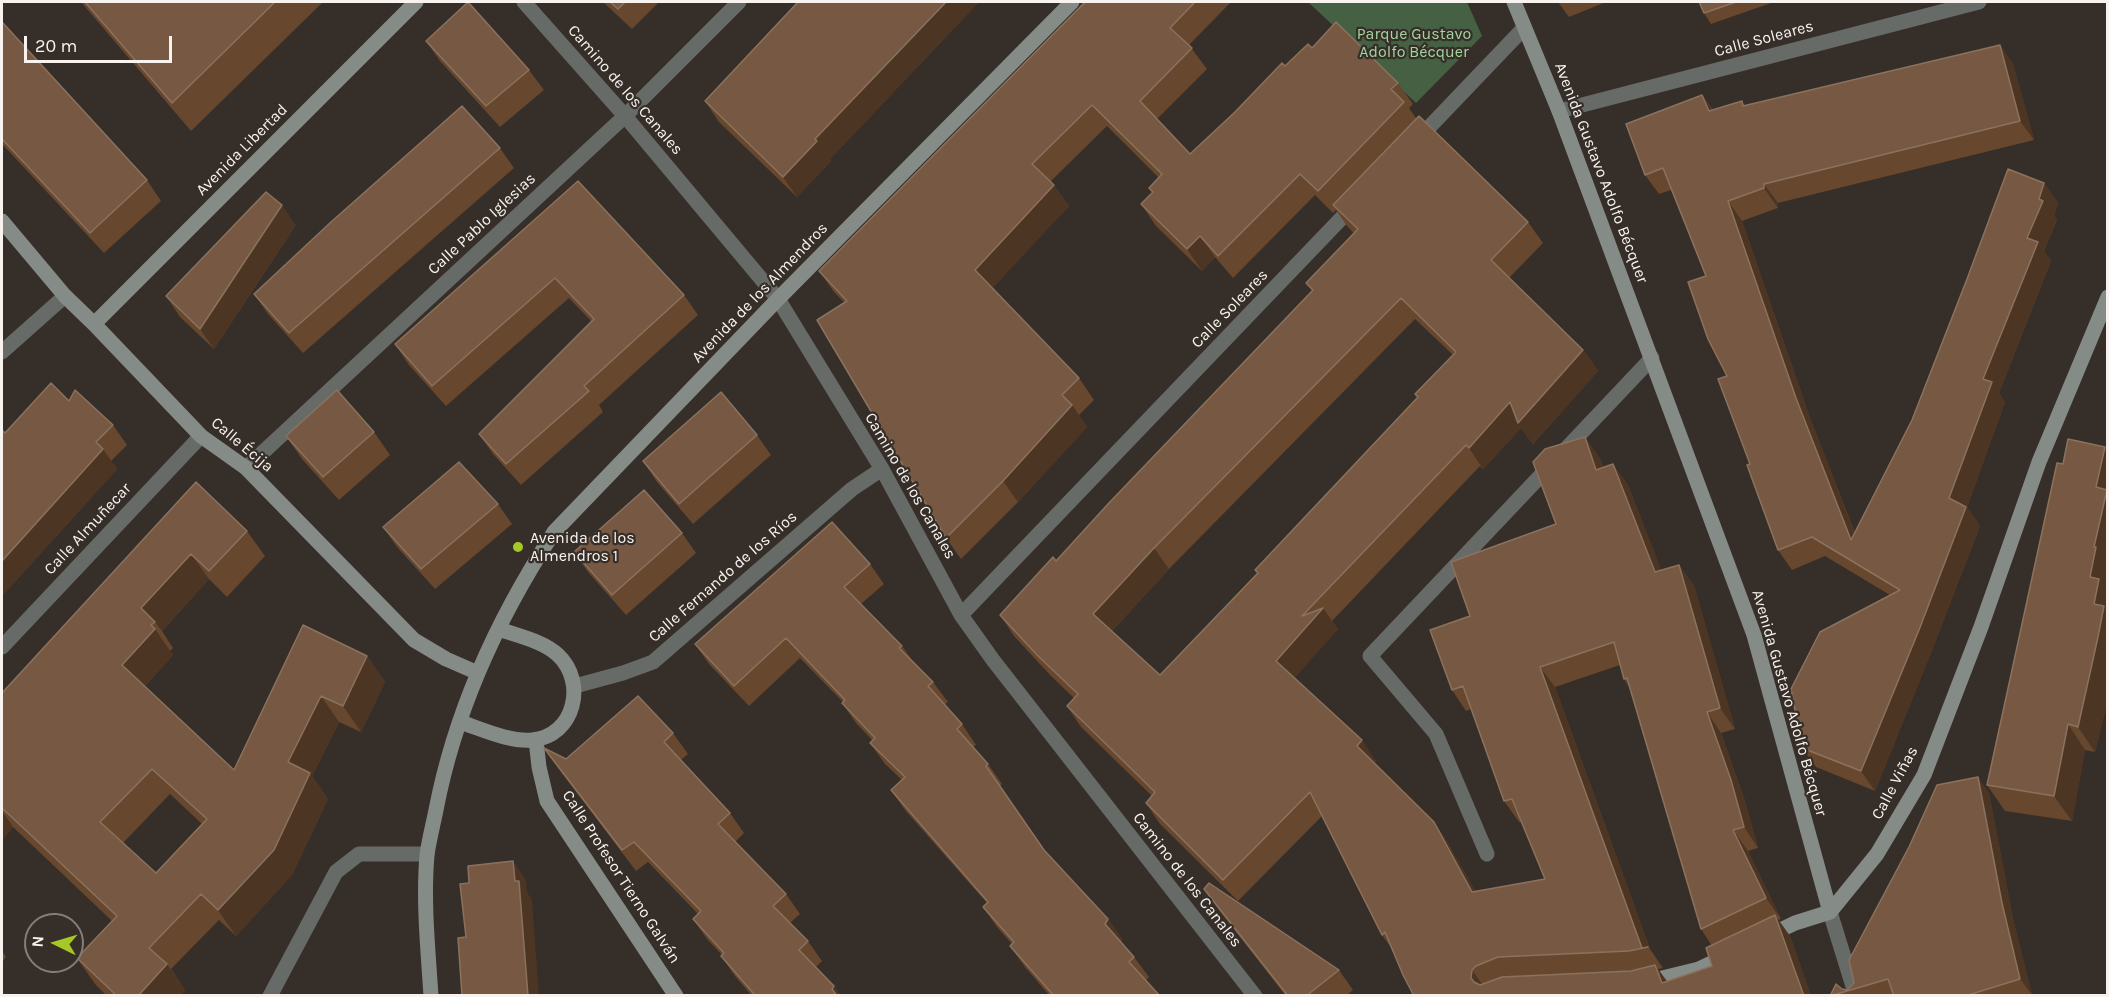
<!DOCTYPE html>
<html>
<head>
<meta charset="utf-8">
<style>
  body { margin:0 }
  #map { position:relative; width:2109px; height:997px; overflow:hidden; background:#362e28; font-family:Karla,sans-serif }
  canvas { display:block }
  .frame { position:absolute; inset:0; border:3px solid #f9f3f0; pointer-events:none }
  .north { position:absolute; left:24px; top:913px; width:60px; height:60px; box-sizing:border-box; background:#362e28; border:2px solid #847d78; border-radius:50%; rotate:275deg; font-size:16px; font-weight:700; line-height:24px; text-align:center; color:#f9f3f0 }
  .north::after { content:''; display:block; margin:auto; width:21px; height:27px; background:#a4c825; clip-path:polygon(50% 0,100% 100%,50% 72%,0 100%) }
  .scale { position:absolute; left:24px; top:36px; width:148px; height:27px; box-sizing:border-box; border:3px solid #f9f3f0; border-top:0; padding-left:8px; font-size:18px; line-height:21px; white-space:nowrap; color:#f9f3f0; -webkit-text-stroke:4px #362e28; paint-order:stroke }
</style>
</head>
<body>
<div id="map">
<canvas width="2109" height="997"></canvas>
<div class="frame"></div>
<div class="north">N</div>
<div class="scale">20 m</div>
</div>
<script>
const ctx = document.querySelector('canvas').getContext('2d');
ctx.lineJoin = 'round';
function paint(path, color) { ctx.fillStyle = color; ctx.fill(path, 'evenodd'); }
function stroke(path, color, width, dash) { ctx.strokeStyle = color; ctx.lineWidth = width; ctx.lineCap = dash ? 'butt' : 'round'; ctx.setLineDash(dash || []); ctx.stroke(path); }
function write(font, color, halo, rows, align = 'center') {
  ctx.font = font + ' Karla,sans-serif'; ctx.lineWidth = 4.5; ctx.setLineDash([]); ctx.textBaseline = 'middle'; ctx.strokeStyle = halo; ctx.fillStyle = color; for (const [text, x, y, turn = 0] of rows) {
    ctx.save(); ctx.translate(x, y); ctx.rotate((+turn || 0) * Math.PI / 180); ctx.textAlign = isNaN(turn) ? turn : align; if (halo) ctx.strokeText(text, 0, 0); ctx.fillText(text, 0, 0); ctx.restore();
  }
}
paint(new Path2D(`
  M1308,2H1467L1482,36L1416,103Z`), '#456043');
stroke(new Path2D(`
  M524,2L625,116L778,299L882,469L961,615L993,660L1255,996
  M1559,111L1979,2
  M1416,141L1524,28
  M2,352L65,296
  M246,468L625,116L739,2
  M961,615L1356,203
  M2,647L201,436
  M575,686L623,673L653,662L852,489L882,469
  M1487,854L1436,734L1370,656L1652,358
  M1830,912L1856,996
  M270,996L336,872L359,854H427`), '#676b68', 15);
stroke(new Path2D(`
  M1514,2L1559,111L1754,635L1830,912
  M2,221L65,296L94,324L201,436L246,468L414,640L446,659L478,673
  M94,324L416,2
  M460,722C482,729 509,742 532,740C575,736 587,682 558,655C543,641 518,636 499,629
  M536,740L539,767L547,801L676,996
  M1766,937L1795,923L1830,912L1877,854L1924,775L1981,627L2039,462L2108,297
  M1646,982L1699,969L1728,955
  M431,996C428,949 423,901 427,855C429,840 433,825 436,810C455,711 499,616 554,532L778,299L1072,2`), '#858c88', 15);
paint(new Path2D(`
  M81,2H323L191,131Z
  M603,2H659L632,29Z
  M798,2H979L830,159L831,161L797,197L719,122L705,101Z
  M1085,2H1231L1189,45L1207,69L1157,119L1190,154L1285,66L1312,48L1398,83L1413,104L1409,108L1416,118L1528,222L1543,243L1509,278L1583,350L1598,371L1533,444L1521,428L1483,469L1480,466L1332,621L1338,629L1294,678L1376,761L1374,764L1434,822L1448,843L1475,891L1545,879L1521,822H1519L1504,801L1471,709L1466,711L1452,690L1470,616L1556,524L1600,458L1603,467L1613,464L1628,485L1661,570L1679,565L1694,586L1735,729L1721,733L1745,801L1758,848L1748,851L1781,919L1778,920L1790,936L1811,996H1414L1392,949L1382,935L1322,816L1238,901L1160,824L1146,803L1152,796L1081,727L1067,706L1074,698L1051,676L1014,636L1000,615L1056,561L1312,291L1306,283L1354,233L1347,226L1336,210L1333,213L1315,195L1233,278L1215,257L1202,271L1156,226L1141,204L1152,193L1149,188L1159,178L1107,126L1051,181L1069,206L992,288L1079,378L1094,400L1079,415L1087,427L1018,502L961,559L946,538L844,302L834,292L819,271ZM1415,319L1453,355L1415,394L1417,398L1257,573L1160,675L1112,631L1169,569ZM1620,665L1624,679L1629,687L1701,929L1712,946V966L1667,981L1658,969L1663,968L1650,949L1555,687Z
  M1558,2H1606L1569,17Z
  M1699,2H1774L1711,24L1704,13Z
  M2,22L147,180L161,201L104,253L2,144Z
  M426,41L529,70L544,90L500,127L440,61Z
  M2000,45L2013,64L2034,140L1778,203V208L1742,221L1810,418L1855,533L2044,183L2058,203L2054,216L2057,220L2044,251L2051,261L1999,393L2005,402L1967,507L1980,526L1932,650L1875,791L1816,767L1802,748L1890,595L1825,556L1792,570L1778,550L1750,464L1727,376L1706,276L1671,190L1659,194L1645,175L1702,95L1713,110L1742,101L1745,106Z
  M500,148L514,168L303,353L268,314L254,294Z
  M578,181L684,295L698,315L599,405L603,412L521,485L493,454L479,434L591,321L569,298L446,406L409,365L395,344Z
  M296,225L214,349L180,317L166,296Z
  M113,425L127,445L111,461L117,469L2,596V430L5,433Z
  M374,432L390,455L339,500L302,459L286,436Z
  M757,435L771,455L693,524L657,482L643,461Z
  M2108,450V699L2095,752L2085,750L2072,821L2005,811L1987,785L2063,464Z
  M196,482L247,531L265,556L227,597L209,579L162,631L173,648L170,651L173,655L145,686L234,770L367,656L385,682L361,732L339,722L312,776L328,799L292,875L236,936L219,920L171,969L185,990L180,996H107L95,984L77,958L112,921L13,827L2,840V693ZM170,794L202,824L156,873L123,843Z
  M498,504L512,524L435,589L397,547L383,527Z
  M682,533L696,553L626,615L588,572L574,552Z
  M870,564L884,584L861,604L902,646L912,660L933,682L948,702L944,705L962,724L976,745L973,747L988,764L1002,784L1000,786L1045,852L1108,919L1122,939L1121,942L1134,957L1149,977L1146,980L1160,996H1050L1025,967L1010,946L1012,944L997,927L983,907L987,903L905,810L891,790L902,780L885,764L870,743L873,741L856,723L842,703L843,702L800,658L749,706L709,664L695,644Z
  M673,733L688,754L681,760L730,813L744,833L735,842L786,894L800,914L790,923L808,941L822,961L816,967L834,986L841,996H752L735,976L721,956L722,955L707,939L693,919L698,914L648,862L636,871L558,768L544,748L566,759Z
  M1989,793L2013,919L2032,995L2029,996H1830L1842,989L1847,990L1854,983Z
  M1204,889L1339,970L1353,990L1346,996H1286L1218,909Z
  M2,951L6,957L2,962Z`), '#67472e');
paint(new Path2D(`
  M946,2H979L830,159L831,161L797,197L783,177L815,139Z
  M2000,45L2013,64L2034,140L2020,121Z
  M1702,95L1715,114L1709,111Z
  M2044,183L2058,203L2054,216L2057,220L2044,251L2051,261L1999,393L2005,402L1967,507L1980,526L1932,650L1875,791L1861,771L1949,498L1983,379Z
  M1764,184L1778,203V208L1764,188Z
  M1054,185L1069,206L990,291L975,270Z
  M1728,201L1742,221L1810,418L1865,560L1851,540L1796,398Z
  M282,205L296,225L214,349L200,329Z
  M1200,236L1215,257L1202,271L1187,249Z
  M1583,350L1598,371L1533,444L1521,428L1483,469L1469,448L1510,402Z
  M1072,405L1087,427L1018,502L1003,481Z
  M1585,437L1600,458L1611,491L1596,470Z
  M2105,447L2108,450V699L2095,752L2078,727L2094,604L2090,577L2094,547L2096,487Z
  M103,449L117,469L2,596V561Z
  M1613,464L1628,485L1670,593L1655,572Z
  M1154,548L1169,569L1108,635L1093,614Z
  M191,554L209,579L162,631L155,622L141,608Z
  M1679,565L1694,586L1735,729L1720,708Z
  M1323,608L1338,629L1291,682L1276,661Z
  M155,629L173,655L140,691L122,665Z
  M367,656L385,682L361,732L343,706Z
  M1540,667L1555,687L1650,949L1648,947L1642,948Z
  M321,696L339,722L312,776L328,799L292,875L236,936L218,910L288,762Z
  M1707,712L1721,733L1745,801L1758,848L1744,827Z
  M2068,724L2085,750L2072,821L2054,796Z
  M1362,740L1376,761L1371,767L1357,746Z
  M1978,777L1989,793L2013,919L2032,995L2020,979L2002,903Z
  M2,811L13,827L2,840Z
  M1434,822L1448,843L1487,913L1472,892Z
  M1733,830L1748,851L1781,919L1766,898Z
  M513,861L526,880L527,892L532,900L539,996H528Z
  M1775,915L1790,936L1811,996H1804Z
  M1108,919L1122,939L1119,944L1105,924Z
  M167,964L185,990L180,996H138Z
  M1655,965L1670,986L1662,983Z
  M1472,970L1487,991L1483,996L1471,978Z
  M834,986L841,996H836L832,989Z`), '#4d3523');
const building = new Path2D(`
  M85,2H275L172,103Z
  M468,2L529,70L486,106L426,41Z
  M610,2H625L618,9Z
  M798,2H946L815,139L817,141L783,177L705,101Z
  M1085,2H1195L1170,28L1192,48L1140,101L1190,154L1235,112L1282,63L1285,66L1308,44L1312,48L1336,22L1398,83L1391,89L1404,102L1318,191L1300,174L1218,256L1200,236L1187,249L1141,204L1153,192L1149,188L1162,174L1092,105L1032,164L1054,185L975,270L1079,378L1062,395L1072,405L1003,481L946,538L817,320L847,301L819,271Z
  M1699,2H1736L1704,13Z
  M2,22L147,180L90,233L2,139Z
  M2000,45L2020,121L1764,184V188L1728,201L1796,398L1851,540L1912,420L1967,279L2008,169L2044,183L2039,199L2043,201L2027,238L2038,242L1983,379L1992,382L1949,498L1966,507L1919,630L1861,771L1802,748L1791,689L1820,632L1900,590L1812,537L1778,550L1747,465L1750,464L1718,379L1727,376L1708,339L1688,282L1706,276L1663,168L1645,175L1626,124L1702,95L1709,111L1742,101L1743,106Z
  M462,106L500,148L289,333L254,294L331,222Z
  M1419,116L1528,222L1491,260L1583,350L1518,423L1510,402L1469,448L1466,445L1302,616L1323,608L1276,661L1362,740L1357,746L1434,822L1472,892L1545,879L1512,799L1504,801L1463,686L1452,690L1430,630L1470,616L1451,562L1556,524L1533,462L1545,449L1585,437L1596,470L1613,464L1655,572L1679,565L1720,708L1707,712L1731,780L1744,827L1733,830L1766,898L1701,929L1627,678L1624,679L1614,642L1540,667L1642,948L1648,947L1629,951L1498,957L1476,966L1472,970L1471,978L1474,982L1480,985L1502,977L1631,971L1655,965L1662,983L1712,966L1706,948L1775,915L1804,996H1414L1403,975L1385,932L1382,935L1310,792L1223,880L1146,803L1155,792L1067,706L1078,694L1037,655L1000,615L1053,557L1056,561L1108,504L1313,290L1306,283L1358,229L1333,205ZM1401,298L1456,352L1415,394L1418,397L1255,570L1258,573L1160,675L1093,614L1154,548Z
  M578,181L684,295L584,386L589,391L506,464L479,434L594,319L555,278L432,386L395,344Z
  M266,192L282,205L200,329L166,296Z
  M51,383L69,401L75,390L113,425L96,442L103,449L2,561V430L5,433Z
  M337,390L374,432L323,477L286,436Z
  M721,392L757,435L679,504L643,461Z
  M2068,439L2105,447L2096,487L2107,490L2094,547H2096L2090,577L2099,579L2094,604L2104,606L2098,637L2078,727L2068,724L2054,796L1987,785L2057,463L2063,464Z
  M459,462L498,504L421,569L383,527Z
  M196,482L247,531L209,571L191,554L141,608L155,622L151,625L155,629L122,665L234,770L303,625L367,656L343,706L321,696L288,762L310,773L274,850L218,910L201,894L149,948L167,964L138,996H117L77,958L117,916L2,808V693ZM152,769L207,819L156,873L100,822Z
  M644,490L682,533L612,595L574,552Z
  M832,522L870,564L844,587L902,646L899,648L933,682L928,686L962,724L957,729L988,764L986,766L1044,850L1108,919L1105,924L1134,957L1129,962L1160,996H1054L1010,946L1014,942L983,907L988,902L891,790L905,777L870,743L875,738L842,703L845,700L786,638L734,686L695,644Z
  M638,696L673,733L664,742L730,813L718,824L786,894L773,906L808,941L799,950L834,986L832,989L837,996H752L754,994L721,956L724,953L693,919L701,911L634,842L622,850L544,748L566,759Z
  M1978,777L2002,903L2020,979L1965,996H1894L1888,979L1830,996L1836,984L1842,989L1847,990L1854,983L1849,960L1909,847L1937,785Z
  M513,861L515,881H519L528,996H462L458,938L466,937L460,884L469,883L468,866Z
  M1209,883L1339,970L1306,996H1288L1204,889Z`);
paint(building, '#775943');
stroke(building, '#8b725e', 1.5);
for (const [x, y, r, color] of [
  [518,547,6,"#a4c825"]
]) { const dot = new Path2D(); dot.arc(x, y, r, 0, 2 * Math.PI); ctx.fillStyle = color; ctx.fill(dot); stroke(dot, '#362e28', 2); }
write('16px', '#a2d69e', '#362e28', [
  ["Parque Gustavo",1414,34],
  ["Adolfo Bécquer",1414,52]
]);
write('16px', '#f9f3f0', '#362e28', [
  ["Calle Soleares",1764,39,-15],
  ["Camino de los Canales",625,90,49],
  ["Avenida Libertad",242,150,-45],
  ["Avenida Gustavo Adolfo Bécquer",1601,173,69],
  ["Calle Pablo Iglesias",482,224,-43],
  ["Avenida de los Almendros",760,293,-46],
  ["Calle Soleares",1230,309,-46],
  ["Calle Écija",242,445,40],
  ["Camino de los Canales",910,486,60],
  ["Calle Almuñecar",88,529,-47],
  ["Calle Fernando de los Ríos",723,577,-41],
  ["Avenida Gustavo Adolfo Bécquer",1789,703,74],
  ["Calle Viñas",1895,783,-62],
  ["Calle Profesor Tierno Galván",621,877,57],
  ["Camino de los Canales",1187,880,52]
]);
write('16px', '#f9f3f0', '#362e28', [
  ["Avenida de los",530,538],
  ["Almendros 1",530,556]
], 'left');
</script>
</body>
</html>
